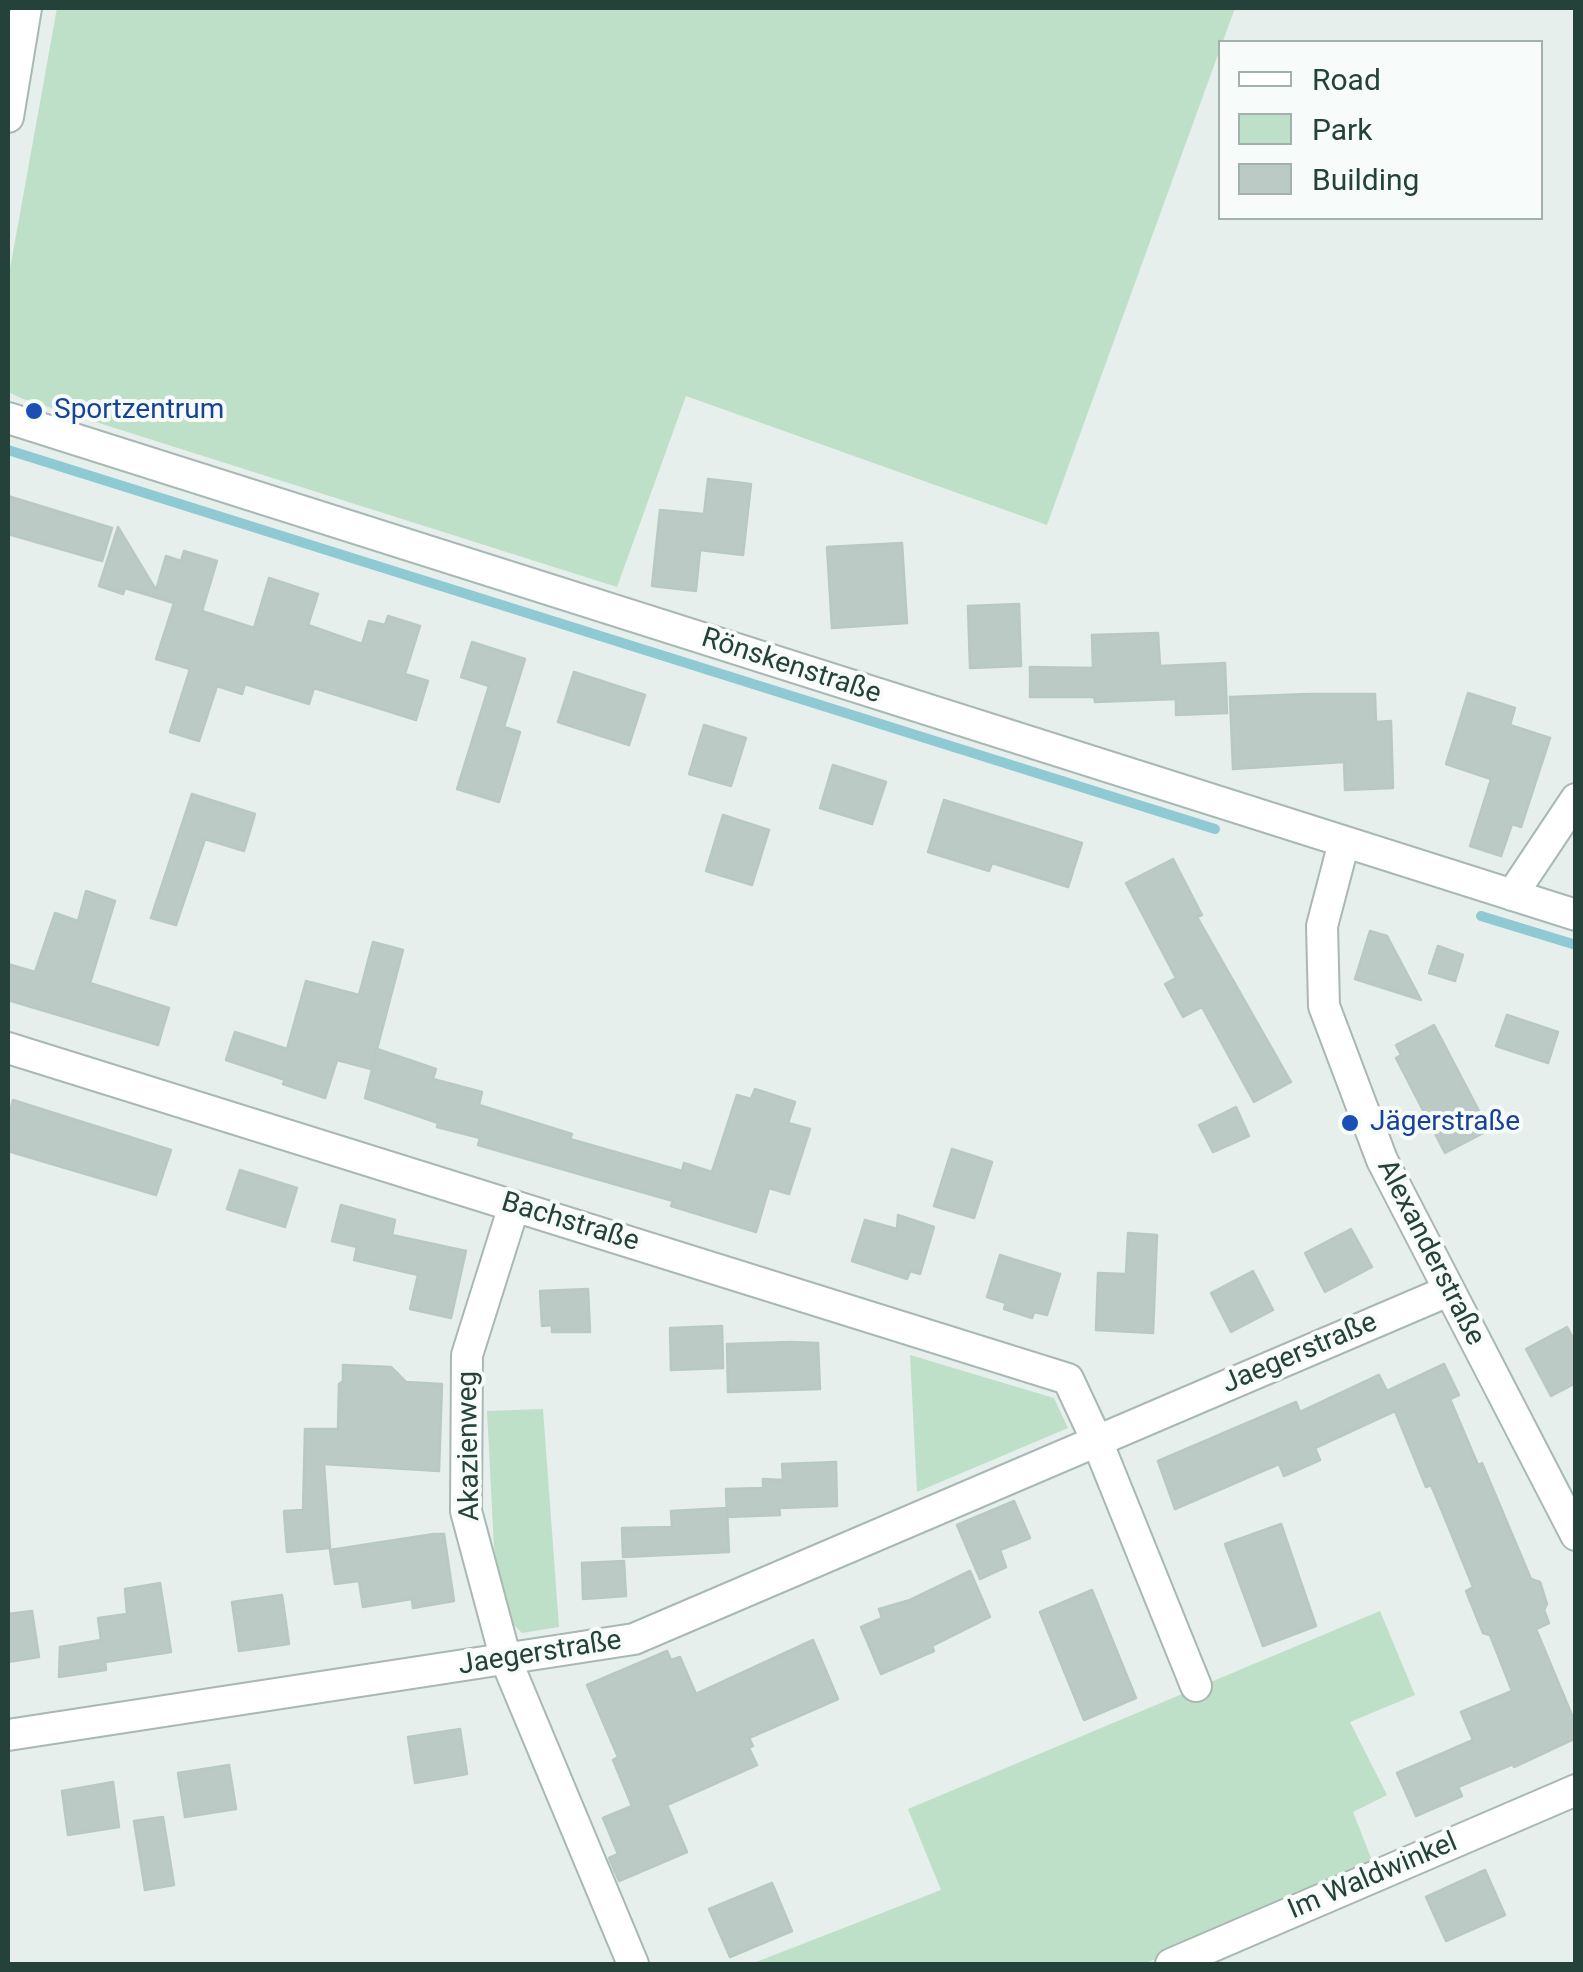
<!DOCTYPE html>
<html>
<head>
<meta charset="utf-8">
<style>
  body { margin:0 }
  #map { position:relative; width:1583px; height:1972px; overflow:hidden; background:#e6efeb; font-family:Roboto,sans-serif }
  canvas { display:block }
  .frame { position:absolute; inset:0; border:10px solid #24423a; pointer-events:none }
  .legend { position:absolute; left:1218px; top:40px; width:325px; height:180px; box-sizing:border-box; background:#f7fbf9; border:2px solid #a3b1ad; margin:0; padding:12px 18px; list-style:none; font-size:30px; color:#24423a }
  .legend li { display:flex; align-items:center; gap:20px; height:50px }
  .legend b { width:50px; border:2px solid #a3b1ad }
</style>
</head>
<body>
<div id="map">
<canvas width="1583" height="1972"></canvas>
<div class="frame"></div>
<ul class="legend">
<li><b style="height:12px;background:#fff"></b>Road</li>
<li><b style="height:28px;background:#bfe0c8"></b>Park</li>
<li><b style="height:28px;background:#bbcac4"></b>Building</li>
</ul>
</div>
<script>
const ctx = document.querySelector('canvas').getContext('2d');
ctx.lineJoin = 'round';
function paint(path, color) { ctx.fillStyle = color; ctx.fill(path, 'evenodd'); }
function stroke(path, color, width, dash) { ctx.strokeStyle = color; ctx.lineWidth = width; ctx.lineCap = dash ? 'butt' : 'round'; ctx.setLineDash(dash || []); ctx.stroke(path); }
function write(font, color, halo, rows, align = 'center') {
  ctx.font = font + ' Roboto,sans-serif'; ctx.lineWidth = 8; ctx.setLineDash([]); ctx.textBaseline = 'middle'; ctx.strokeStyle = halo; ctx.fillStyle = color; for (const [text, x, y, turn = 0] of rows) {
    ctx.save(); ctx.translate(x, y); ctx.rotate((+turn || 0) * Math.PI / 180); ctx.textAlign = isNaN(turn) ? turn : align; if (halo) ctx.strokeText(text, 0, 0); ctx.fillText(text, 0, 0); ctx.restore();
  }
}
paint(new Path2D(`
  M57,8H1235L1047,525L686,396L617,587L23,399L8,392V280Z
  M910,1355L1054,1398L1068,1428L917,1492Z
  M543,1409L559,1627L522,1633L505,1616L494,1548L487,1411Z
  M1380,1611L1415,1695L1350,1722L1387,1795L1353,1812L1375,1868L1144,1964H751L941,1890L908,1809Z`), '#bfe0c8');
stroke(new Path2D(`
  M8,450L1215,829
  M1481,916L1576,945`), '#8ec9d4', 10);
const building = new Path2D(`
  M708,479L751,484L743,555L700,550L696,591L652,586L660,510L704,514Z
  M8,496L112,528L102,561L8,534Z
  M118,527L156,590L166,556L181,561L184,551L217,561L202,611L254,628L269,578L318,594L308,625L362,644L369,621L385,625L388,616L420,626L405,674L428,681L416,720L314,688L309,704L245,684L242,694L217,686L199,741L170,732L190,669L156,659L174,603L125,588L123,594L99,586Z
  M902,543L907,623L832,628L827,547Z
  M1019,604L1021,666L970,668L968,606Z
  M1158,633L1160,666L1225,663L1227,713L1176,715V699L1095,702L1094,697H1030V667L1093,668L1092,635Z
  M472,642L525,659L504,727L520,732L499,802L457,789L489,686L461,677Z
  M574,672L645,695L629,745L558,722Z
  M1468,693L1515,708L1510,725L1550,738L1521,827L1512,824L1501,856L1470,846L1491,779L1446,764Z
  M1309,694H1375L1376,722L1391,721L1393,788L1345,790L1344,762L1233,769L1230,697Z
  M704,725L746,738L731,786L689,774Z
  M833,765L886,782L872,824L820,808Z
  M192,794L255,814L244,851L205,839L176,925L151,918Z
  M944,800L1082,843L1068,887L992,863L989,871L928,852Z
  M723,815L769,830L752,885L706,871Z
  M1173,859L1202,915L1197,917L1291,1082L1254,1102L1202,1007L1183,1017L1165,984L1176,978L1126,883Z
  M86,891L115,901L90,983L169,1008L158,1045L8,1000V964L35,972L55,913L78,921Z
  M1370,931L1387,936L1421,1000L1355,979Z
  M373,942L403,950L377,1049L436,1069L433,1079L482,1092L479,1105L572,1134L570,1139L682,1171L684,1163L712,1172L737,1095L751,1099L755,1089L795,1102L788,1123L810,1129L789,1194L769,1188L756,1232L671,1206L673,1201L478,1145L480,1138L437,1127L438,1123L365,1098L377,1049L371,1069L337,1060L325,1098L283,1084L285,1080L226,1060L235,1032L287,1049L306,981L359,995Z
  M1438,946L1463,955L1455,981L1429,973Z
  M1507,1015L1558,1032L1548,1063L1496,1046Z
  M1434,1025L1489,1130L1445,1153L1396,1058L1401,1055L1396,1045Z
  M13,1100L171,1150L156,1195L8,1151V1119Z
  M1236,1107L1249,1136L1213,1152L1199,1125Z
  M952,1149L992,1162L974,1218L934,1206Z
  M240,1170L297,1188L285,1227L227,1209Z
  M341,1205L395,1220L392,1235L466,1251L451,1318L410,1309L418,1275L354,1260L357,1247L332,1241Z
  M898,1215L934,1227L920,1274L910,1271L907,1279L852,1261L865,1220L897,1229Z
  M1351,1229L1372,1267L1325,1292L1305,1253Z
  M1128,1233L1157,1235L1153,1333L1096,1330L1098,1273L1126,1274Z
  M1000,1255L1060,1274L1047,1315L1034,1312L1032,1318L1004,1309L1006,1303L987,1297Z
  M1253,1271L1273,1310L1231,1332L1211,1293Z
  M588,1289L590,1332H552V1325L542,1326L540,1291Z
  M722,1326L723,1368L671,1370L670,1328Z
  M1567,1327L1576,1343V1383L1551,1396L1526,1349Z
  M791,1342L818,1343L820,1389L728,1392L727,1344Z
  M1444,1364L1459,1395L1450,1399L1478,1465L1482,1463L1531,1579L1540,1582L1547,1604L1544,1610L1549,1623L1536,1629L1576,1725V1738L1514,1767L1513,1764L1458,1787L1462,1796L1416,1816L1397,1773L1473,1740L1461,1712L1512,1691L1490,1635L1483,1633L1466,1591L1473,1587L1444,1516L1431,1485L1426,1487L1395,1411L1315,1448L1320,1460L1284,1476L1279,1464L1175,1509L1158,1461L1296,1402L1300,1412L1379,1375L1387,1391Z
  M343,1365L391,1367L406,1382L442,1384L439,1471L324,1464L330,1548L287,1552L284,1511L303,1510L305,1429H338L339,1384L343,1381Z
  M836,1462L837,1506L779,1508L780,1515L727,1517L726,1489L763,1488V1479L783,1480L782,1464Z
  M1014,1501L1030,1538L1000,1550L1006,1567L980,1579L957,1525Z
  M727,1508L729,1552L623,1557L622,1528L672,1527L671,1511Z
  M1281,1524L1316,1626L1263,1646L1225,1544Z
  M434,1534H444L454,1601L413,1608L412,1599L363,1607L359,1581L335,1584L330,1550Z
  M624,1561L626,1596L583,1599L582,1563Z
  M970,1571L990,1617L932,1646L934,1651L881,1674L861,1627L882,1618L879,1609L910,1600Z
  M160,1583L171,1652L105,1662L106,1670L59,1677L60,1647L101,1640L98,1618L127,1614L125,1589Z
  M1092,1590L1136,1698L1084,1720L1040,1612Z
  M282,1595L289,1644L239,1651L232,1602Z
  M32,1611L39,1657L8,1662V1614Z
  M813,1640L838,1699L749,1738L753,1746L749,1748L757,1765L667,1805L687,1852L619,1881L609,1858L618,1854L603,1818L632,1806L613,1760L618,1757L587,1685L667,1651L671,1660L680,1657L696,1694Z
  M460,1729L467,1774L415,1783L408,1737Z
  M229,1765L236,1809L185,1817L178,1773Z
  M113,1782L119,1827L68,1835L62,1791Z
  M163,1817L174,1885L145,1890L134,1821Z
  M1485,1870L1505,1915L1446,1941L1426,1897Z
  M772,1883L792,1931L730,1957L709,1909Z`);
paint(building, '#bbcac4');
stroke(building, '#b8c9c2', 2.5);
const minor = new Path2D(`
  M8,117L26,8
  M8,418L1576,915
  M1344,842L1322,926L1324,1006L1382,1160L1576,1535
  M1512,895L1576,799
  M8,1048L1068,1379L1097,1441L1196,1686
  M514,1206L467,1355L466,1511L506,1660L633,1964
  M8,1735L634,1639L1448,1291
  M1171,1964L1576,1790`);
stroke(minor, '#a8b8b2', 34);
stroke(minor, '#fff', 30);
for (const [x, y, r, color] of [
  [34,411,10,"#1a4fb4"],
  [1350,1123,10,"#1a4fb4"]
]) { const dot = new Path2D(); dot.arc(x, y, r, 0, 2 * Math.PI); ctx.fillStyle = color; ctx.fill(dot); stroke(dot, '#f7fbf9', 4); }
write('28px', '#164399', '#f7fbf9', [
  ["Sportzentrum",54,411],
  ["Jägerstraße",1370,1123]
], 'left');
write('28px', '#24423a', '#f7fbf9', [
  ["Rönskenstraße",791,667,18],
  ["Bachstraße",570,1223,17],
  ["Alexanderstraße",1430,1253,63],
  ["Jaegerstraße",1300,1354,-23],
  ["Akazienweg",470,1446,-91],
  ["Jaegerstraße",540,1654,-9],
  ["Im Waldwinkel",1373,1877,-23]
]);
</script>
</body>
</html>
